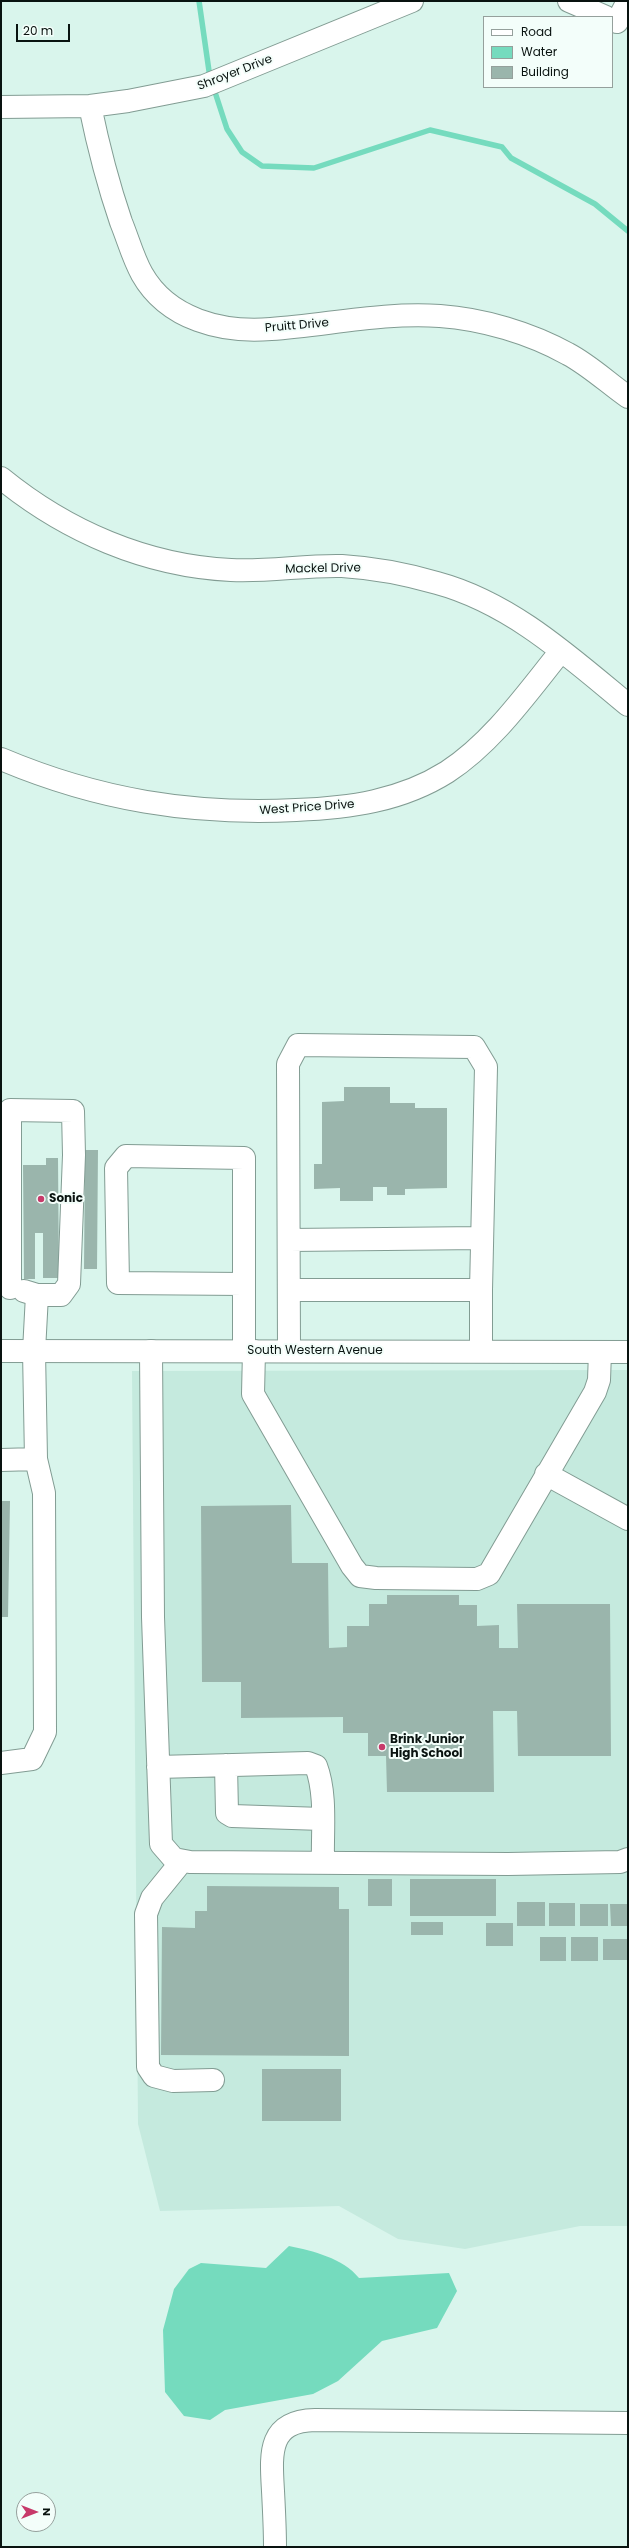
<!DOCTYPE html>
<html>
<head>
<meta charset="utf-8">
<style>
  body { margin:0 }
  #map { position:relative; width:629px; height:2548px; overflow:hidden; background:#d9f5ec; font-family:Poppins,sans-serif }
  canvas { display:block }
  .frame { position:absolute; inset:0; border:2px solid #091310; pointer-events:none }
  .legend { position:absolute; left:483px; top:16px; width:130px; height:72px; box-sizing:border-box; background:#f3fefa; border:1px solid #95a09c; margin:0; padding:5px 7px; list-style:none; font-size:12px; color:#091310 }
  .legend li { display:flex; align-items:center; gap:8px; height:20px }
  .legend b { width:20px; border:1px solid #95a09c }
  .north { position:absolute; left:16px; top:2492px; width:40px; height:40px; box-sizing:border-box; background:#f3fefa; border:1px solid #95a09c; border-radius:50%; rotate:90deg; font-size:11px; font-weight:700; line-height:16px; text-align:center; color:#091310 }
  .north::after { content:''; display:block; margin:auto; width:14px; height:18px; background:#c73a6a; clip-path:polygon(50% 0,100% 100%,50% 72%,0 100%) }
  .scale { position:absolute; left:16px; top:24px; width:54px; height:18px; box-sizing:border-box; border:2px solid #091310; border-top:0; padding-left:5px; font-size:12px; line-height:14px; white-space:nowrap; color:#091310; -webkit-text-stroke:3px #f3fefa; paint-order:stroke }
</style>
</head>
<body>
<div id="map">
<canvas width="629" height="2548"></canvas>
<div class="frame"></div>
<ul class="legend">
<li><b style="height:5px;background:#fff"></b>Road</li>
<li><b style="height:11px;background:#75dbbe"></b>Water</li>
<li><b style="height:11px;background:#9ab5ac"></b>Building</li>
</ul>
<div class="north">N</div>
<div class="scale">20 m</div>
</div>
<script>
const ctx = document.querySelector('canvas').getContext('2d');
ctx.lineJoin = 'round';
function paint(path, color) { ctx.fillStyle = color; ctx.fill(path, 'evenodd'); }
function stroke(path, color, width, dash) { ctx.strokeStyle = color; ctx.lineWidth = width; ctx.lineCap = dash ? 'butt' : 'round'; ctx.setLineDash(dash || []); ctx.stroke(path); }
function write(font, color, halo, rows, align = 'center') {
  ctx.font = font + ' Poppins,sans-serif'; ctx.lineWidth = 4; ctx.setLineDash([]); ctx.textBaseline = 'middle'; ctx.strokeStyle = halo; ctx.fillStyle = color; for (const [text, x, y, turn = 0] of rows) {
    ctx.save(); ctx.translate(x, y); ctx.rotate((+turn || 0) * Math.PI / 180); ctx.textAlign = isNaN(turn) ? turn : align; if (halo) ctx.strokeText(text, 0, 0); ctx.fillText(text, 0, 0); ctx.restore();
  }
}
paint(new Path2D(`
  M628,1370V2226H580L465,2249L398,2239L339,2206L160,2211L138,2124L132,1371Z`), '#c5eade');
paint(new Path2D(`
  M289,2246C313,2251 343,2258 359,2278L449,2273L457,2291L437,2328L382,2341L338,2381L313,2394L225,2410L210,2420L184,2416L165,2392L163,2330L174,2289L189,2269L201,2263L266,2268Z`), '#75dbbe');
stroke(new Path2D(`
  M199,1L210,78
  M213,86L227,129L242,152L262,166L314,168L430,130L502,147L511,158L595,204L628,231`), '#75dbbe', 5.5);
paint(new Path2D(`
  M344,1087H390V1103H415V1108H447V1188L405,1189V1195H387V1187H373V1201H340V1188L314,1189V1164H322V1102L344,1101Z
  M85,1150H98L97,1269H84Z
  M46,1158H58L59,1278H43V1233H35V1279H24L23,1165H46Z
  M1,1501H10L8,1617H1Z
  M291,1505L292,1563H328L329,1648L347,1647V1626H369V1604H387V1595H459V1605H477V1626L499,1625V1648H518L517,1604H610L611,1756H518L517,1711H493L494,1792H387L386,1756H368V1733H343V1717L241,1718V1682H202L201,1506Z
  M368,1879H392V1906H368Z
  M410,1879H496V1916H410Z
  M207,1886L339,1887V1909H349V2056L161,2055L162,1927L195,1928V1911H207Z
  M517,1902H545V1926H517Z
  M549,1903H575V1926H549Z
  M580,1904H608V1926H580Z
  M610,1904H628V1926H611Z
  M411,1922H443V1935H411Z
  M486,1923H513V1946H486Z
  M540,1937H566V1961H540Z
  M571,1937H598V1961H571Z
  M603,1939H628V1960H603Z
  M262,2069H341V2121H262Z`), '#9ab5ac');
const minor = new Path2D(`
  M569,1L606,17
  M617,22L628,1
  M90,106C98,145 108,184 121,222C128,239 133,258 142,274C168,320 223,333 271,329C327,325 384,312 440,316C483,319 530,333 568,354C589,365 608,383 628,397
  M1,107L90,106L128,101L204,86L412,1
  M1,478C66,531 146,566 231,570C268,572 305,565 342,566C374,568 406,574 437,583C511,603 570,657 628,705
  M1,759C98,800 191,815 296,810C349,808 401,801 447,772C493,742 527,693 561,651
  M290,1240L481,1238
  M244,1284L118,1283L116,1168L126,1156L244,1158V1351
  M10,1288V1110L73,1111L74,1155L69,1284L61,1295H37
  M481,1290V1351
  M24,1291L37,1295L34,1351L36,1459
  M151,1351L153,1617L161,1844L174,1859L190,1862L508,1864L620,1862L628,1859
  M254,1351L253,1394L352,1566L360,1576L376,1578L477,1579L489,1574L595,1392L599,1380L600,1352
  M289,1351L288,1064L298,1045L474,1047L486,1067L481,1290H289
  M1,1460L36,1459L44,1493L45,1732L32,1759L1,1763
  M546,1474L628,1519
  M226,1765L227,1813L232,1816L322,1819
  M158,1767L308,1763L316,1766C327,1795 322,1832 323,1863
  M182,1861L152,1898L146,1914L148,2067L154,2076L173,2081L213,2080
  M275,2547C275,2528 274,2510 273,2491C271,2455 267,2421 315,2420L628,2423`);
const major = new Path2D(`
  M1,1351L628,1352`);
stroke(minor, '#829c93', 24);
stroke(major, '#829c93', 24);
stroke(minor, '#fff', 22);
stroke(major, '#fff', 22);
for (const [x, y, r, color] of [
  [41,1199,4,"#c73a6a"],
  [382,1747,4,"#c73a6a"]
]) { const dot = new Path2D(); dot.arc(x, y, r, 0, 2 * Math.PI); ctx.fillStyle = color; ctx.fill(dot); stroke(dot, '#f3fefa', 1.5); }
write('12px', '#091310', '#f3fefa', [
  ["Shroyer Drive",235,73,-21],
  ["Pruitt Drive",297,326,-5],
  ["Mackel Drive",323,569,-1],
  ["West Price Drive",307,808,-4],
  ["South Western Avenue",315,1351]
]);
write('bold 12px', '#091310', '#f3fefa', [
  ["Sonic",49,1199],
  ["Brink Junior",390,1740],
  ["High School",390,1754]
], 'left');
</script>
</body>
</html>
